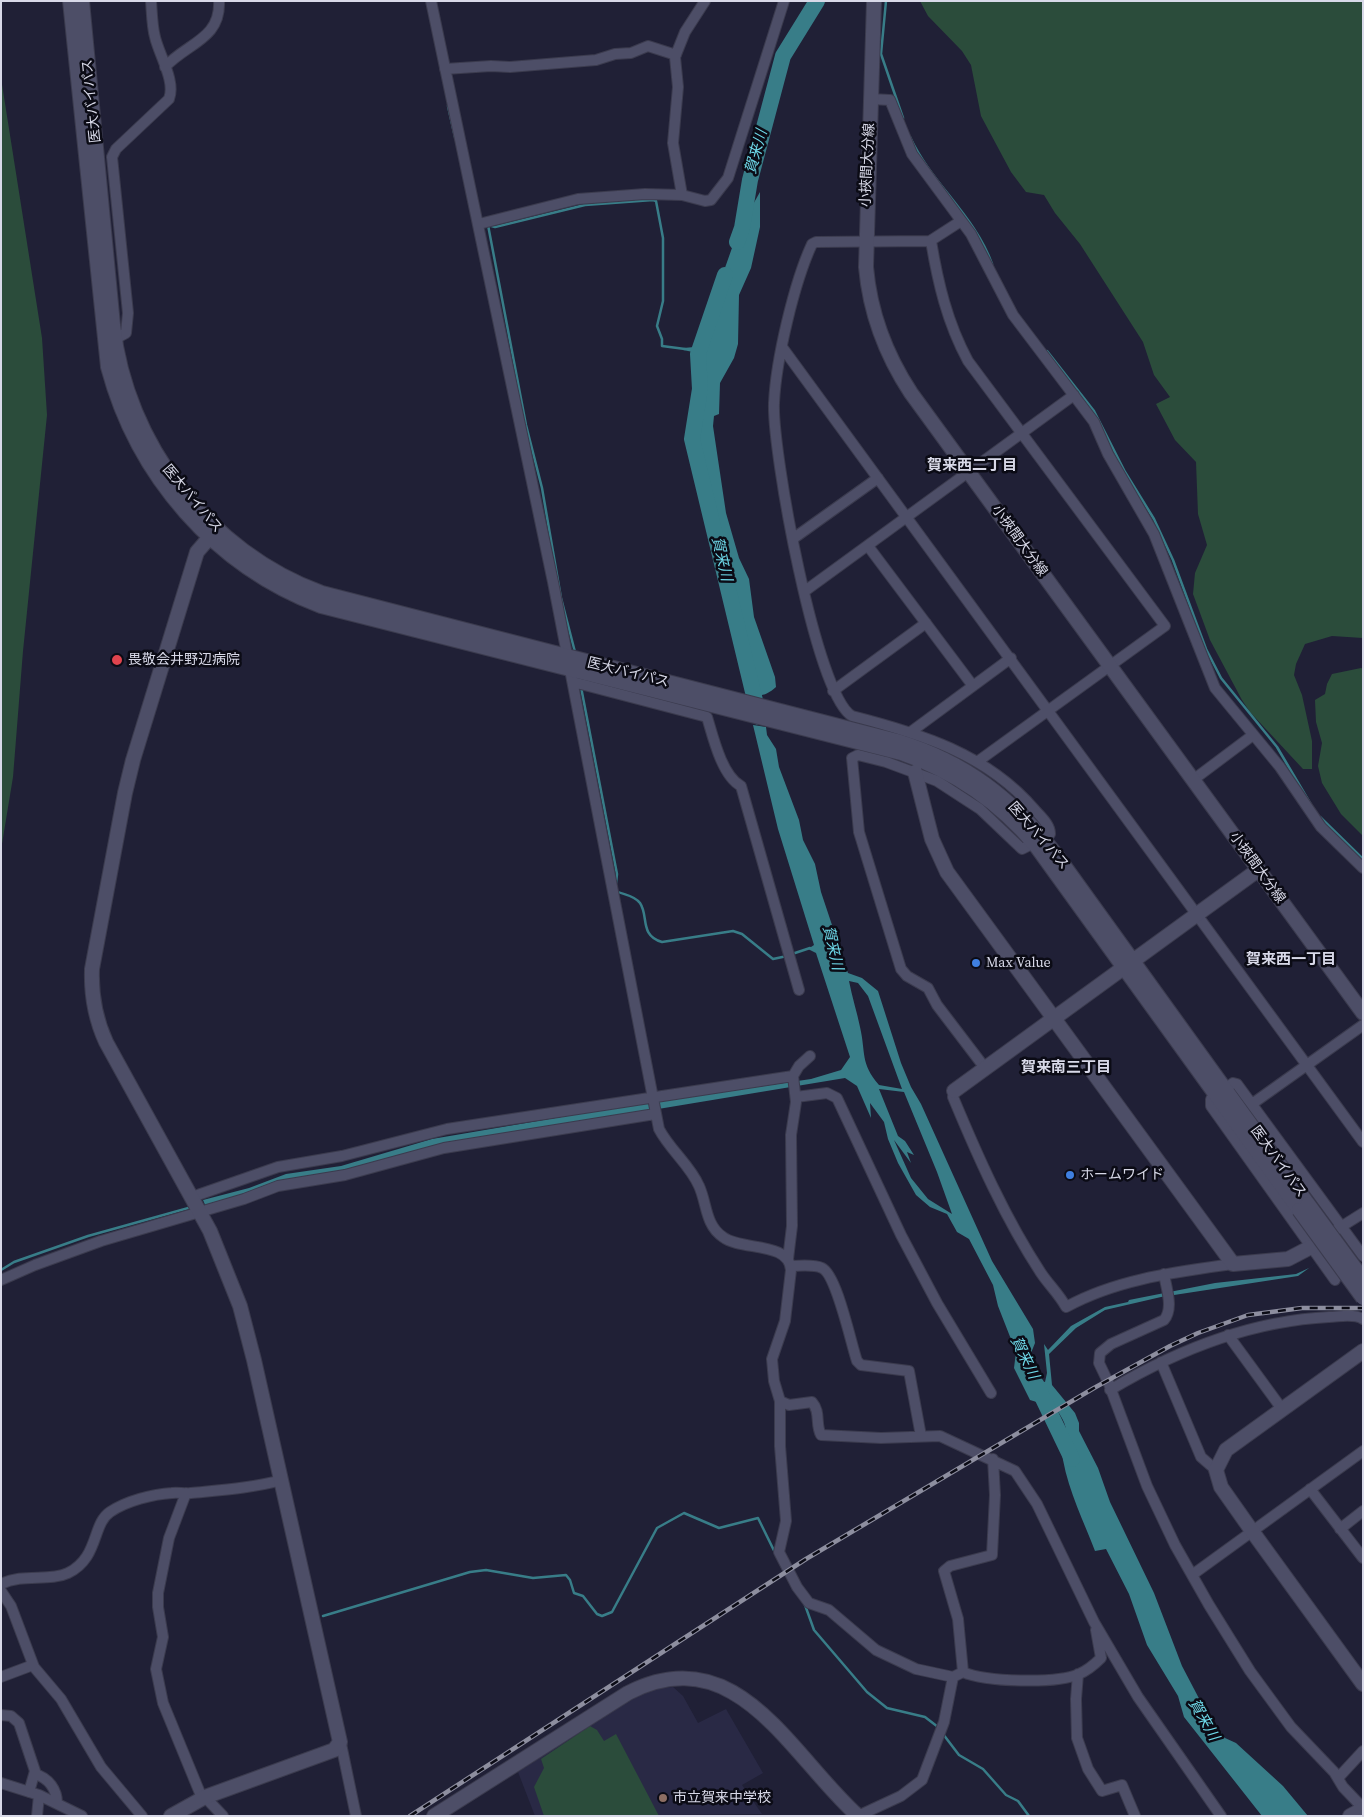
<!DOCTYPE html>
<html>
<head>
<meta charset="utf-8">
<style>
  body { margin:0 }
  #map { position:relative; width:1364px; height:1817px; overflow:hidden; background:#202036; font-family:"Source Serif 4",serif }
  canvas { display:block }
  .frame { position:absolute; inset:0; border:2px solid #d8d9e8; pointer-events:none }
</style>
</head>
<body>
<div id="map">
<canvas width="1364" height="1817"></canvas>
<div class="frame"></div>
</div>
<script>
const ctx = document.querySelector('canvas').getContext('2d');
ctx.lineJoin = 'round';
function paint(path, color) { ctx.fillStyle = color; ctx.fill(path, 'evenodd'); }
function stroke(path, color, width, dash) { ctx.strokeStyle = color; ctx.lineWidth = width; ctx.lineCap = dash ? 'butt' : 'round'; ctx.setLineDash(dash || []); ctx.stroke(path); }
function write(font, color, halo, rows, align = 'center') {
  ctx.font = font + ' "Source Serif 4","Noto Sans JP",serif'; ctx.lineWidth = 5; ctx.setLineDash([]); ctx.textBaseline = 'middle'; ctx.strokeStyle = halo; ctx.fillStyle = color; for (const [text, x, y, turn = 0] of rows) {
    ctx.save(); ctx.translate(x, y); ctx.rotate((+turn || 0) * Math.PI / 180); ctx.textAlign = isNaN(turn) ? turn : align; if (halo) ctx.strokeText(text, 0, 0); ctx.fillText(text, 0, 0); ctx.restore();
  }
}
paint(new Path2D(`
  M673,1687L683,1696L698,1723L726,1709L763,1773L742,1785L762,1814L535,1816L518,1772L633,1696L654,1688Z`), '#292945');
paint(new Path2D(`
  M920,1H1363V638L1332,636L1305,644L1296,664L1294,675L1302,695L1312,741V769H1303L1250,712L1242,700L1210,640L1193,594L1195,573L1207,545L1198,514L1196,462L1175,440L1156,404L1170,397L1154,375L1143,342L1080,244L1055,213L1044,195L1026,192L1011,172L981,116L971,65L962,51L928,16Z
  M1,78L42,338L47,415L23,651L13,777L1,850Z
  M1361,668L1363,669V836L1341,814L1322,783L1318,766L1322,743L1316,722L1315,700L1325,694L1327,684L1332,674Z
  M590,1726L597,1730L604,1741L616,1734L659,1816H544L534,1787L544,1768L541,1759Z`), '#2b4c3b');
paint(new Path2D(`
  M760,192V227L751,268L739,295L738,344L734,358L720,383L719,414L714,416L713,426L726,513L739,558L749,579L754,617L775,677L776,687C767,695 761,697 750,694L736,617L738,615L737,607L715,528L692,420L693,406L702,387L703,354L683,350V348L706,346L721,279L738,231Z
  M753,725L766,727L767,735L776,749L779,767L799,820L803,840L815,864L821,892L848,973L862,978L878,991L901,1063L911,1087L921,1104L992,1261L1033,1329L1035,1343L1031,1353L1037,1380L1045,1382L1047,1373L1044,1344L1048,1350L1071,1326L1105,1307L1128,1302L1129,1300L1215,1283L1296,1274L1309,1268L1363,1229L1298,1276L1161,1297L1105,1310L1076,1328L1049,1354L1052,1385L1075,1413L1079,1423V1431L1098,1468L1110,1502L1154,1593L1182,1666L1204,1708L1225,1738L1236,1743L1283,1786L1308,1816H1262L1184,1717L1178,1696L1147,1645L1129,1594L1106,1549L1095,1551C1084,1522 1069,1492 1063,1460C1061,1450 1066,1440 1066,1430C1065,1420 1058,1412 1052,1403H1040L1030,1400L1014,1368L1016,1352L998,1306L993,1285L969,1239L957,1232L947,1214L930,1207L916,1195L898,1163L888,1139L884,1122L870,1103L871,1118L857,1086L845,1078L628,1114L416,1152L206,1207L203,1200L249,1188L286,1174L341,1166L432,1139L614,1108L811,1079L841,1070L850,1057L816,953L808,949L814,945L778,829ZM849,981L858,983L868,996L902,1089L879,1085C860,1063 866,1053 860,1027C857,1012 852,997 849,981ZM879,1089L904,1092L937,1172L952,1214L928,1199L911,1178L894,1140L911,1163L907,1152L914,1155L905,1141L898,1136Z`), '#387d88');
stroke(new Path2D(`
  M886,1L881,54L903,118
  M448,106L455,137
  M910,137C931,183 975,216 992,264
  M488,225L526,425L542,488L561,598L575,652
  M488,225L495,227L585,205L653,200L656,201L663,238V301L657,326L662,339V346L685,349
  M1047,351L1094,411L1125,472L1154,519L1173,560L1206,649L1221,678L1277,747L1310,803
  M581,687L617,874L616,883
  M1320,817L1363,859
  M616,891C624,895 634,895 640,903C649,916 639,935 662,942L733,931L742,934L773,959L787,956
  M792,954L810,948
  M1,1270L14,1262L88,1236L192,1207
  M805,1605L814,1630L867,1692L887,1708L925,1717L938,1727
  M323,1616L470,1572L486,1570L533,1578L566,1575L570,1580L574,1593L583,1596L597,1614L602,1616L612,1612L657,1528L684,1513L719,1528L758,1518L785,1573
  M943,1734L959,1755L983,1769L1006,1795L1018,1801L1029,1816`), '#387d88', 2.5);
stroke(new Path2D(`
  M737,242L742,228L750,180L783,56L817,1
  M725,275L698,354L700,389L692,439L759,717
  M1036,1384L1072,1459`), '#387d88', 16);
const street = new Path2D(`
  M431,1L553,582L659,1129C670,1150 690,1165 699,1186C707,1203 705,1225 723,1237C741,1251 789,1241 791,1270L785,1321L772,1359L774,1381L780,1401L789,1405L812,1402C821,1412 815,1424 821,1435L881,1438L940,1436L1015,1471L1037,1504L1094,1622L1138,1697L1221,1816
  M165,67C187,43 221,39 219,1
  M445,69L491,66L510,67L596,60L615,54L631,53L648,46L676,55
  M871,99L890,100L912,154L971,234L1013,315L1094,422L1108,454L1154,534L1215,688L1280,767L1321,827L1363,868
  M682,195L673,143L678,87L675,57L685,32L705,1
  M961,221L930,241L816,242L812,244C794,283 776,360 774,403C772,450 816,695 852,716C919,733 987,754 1034,809C1040,816 1050,824 1050,834L1044,840
  M479,224L578,199L645,194L682,195L705,201L711,200L728,178L784,1
  M931,241C938,283 947,322 968,361L1165,626L977,762
  M115,339L126,333L128,313L112,157L116,149L169,99C176,81 159,55 155,37C152,26 152,13 151,1
  M782,347L1363,1142
  M794,538L878,478
  M868,546L973,686
  M805,591L1074,395
  M573,682L707,717C713,737 722,776 741,786L799,990
  M833,691L926,623
  M912,731L1011,658
  M1193,780L1253,735
  M985,1068L937,1005L928,988L907,976L901,969L859,832L852,758L858,755L886,762L937,781L980,809L1022,849L1034,843
  M954,1091L953,1097C978,1157 1005,1218 1041,1273C1049,1285 1059,1294 1066,1307C1117,1279 1176,1272 1233,1264
  M796,1097L827,1093L837,1098L901,1235L937,1303L991,1393
  M1252,1104L1363,1025
  M192,1197L278,1167L342,1156L447,1129L793,1076
  M1336,1230L1363,1213
  M788,1259L792,1226L791,1135L796,1102L793,1076L799,1066L810,1056
  M791,1266C800,1266 813,1264 822,1268C837,1275 851,1344 857,1361L861,1365L909,1371L921,1436
  M1164,1274C1166,1287 1174,1309 1164,1320L1111,1344L1100,1353L1099,1363L1109,1384L1147,1486L1175,1545L1209,1605L1250,1671L1291,1727L1334,1772L1343,1787L1363,1808
  M1,1280L35,1265L101,1241L244,1199L278,1186L345,1175L444,1148L655,1114
  M1335,1280L1211,1106V1099L1233,1083L1237,1084L1363,1256
  M1228,1335L1282,1409
  M1161,1362L1201,1457L1216,1470
  M1110,1390C1177,1350 1250,1321 1329,1317C1339,1317 1353,1313 1363,1319
  M780,1401V1446L786,1521L779,1552L797,1587L809,1603L829,1610L876,1650L916,1669L953,1677L963,1672L958,1619L944,1571L950,1566L992,1555L995,1495L993,1459
  M1310,1489L1363,1558
  M186,1493L169,1538L158,1593V1607L163,1637L156,1669L163,1703L202,1798
  M1340,1529L1363,1511
  M1192,1575L1363,1451
  M1,1584C23,1573 49,1582 68,1573C99,1558 92,1524 110,1512C126,1501 153,1494 172,1493C178,1492 185,1494 191,1493C221,1490 252,1488 282,1480
  M1,1591L11,1606L34,1667L61,1699L101,1767L142,1816
  M963,1672C985,1682 1057,1684 1079,1674C1086,1671 1095,1664 1101,1658L1096,1630
  M1078,1674L1076,1699L1077,1738L1088,1769L1102,1791L1122,1785L1135,1816
  M1,1677L33,1665
  M1,1715L11,1716L19,1723L35,1771L29,1792
  M340,1739L356,1816
  M35,1774C49,1778 57,1790 57,1803
  M1338,1778L1363,1751
  M1,1783L39,1795L82,1816
  M205,1797L223,1816
  M37,1816L39,1795
  M858,1816L901,1796L922,1780L944,1722L953,1677`);
const secondary = new Path2D(`
  M70,1L108,367C137,476 215,566 321,606L901,753C956,772 999,802 1036,846L1299,1210
  M82,1L113,325C126,444 209,552 322,593L897,741C966,762 1011,798 1055,853L1308,1204
  M874,1L866,267C870,313 886,355 911,393L1363,1013
  M915,772L932,839L947,872L1233,1264L1288,1259L1311,1247
  M954,1091L1258,870
  M1363,1351L1226,1450L1216,1470L1221,1487L1252,1531L1363,1684
  M171,1816L205,1797L334,1750L340,1742L254,1360L240,1306L210,1231L106,1042C95,1018 91,996 92,969L125,793L133,760L197,552L215,531
  M434,1816L628,1693C737,1637 790,1755 858,1816
  M1350,1816L1363,1809`);
stroke(street, '#3b3b4e', 12);
stroke(secondary, '#3b3b4e', 16);
stroke(street, '#4d4e67', 10);
stroke(secondary, '#4d4e67', 14);
const rail = new Path2D(`
  M410,1816L806,1559L1094,1388L1170,1346L1198,1333L1248,1315L1302,1308H1363`);
stroke(rail, '#8d8e9f', 4.5);
stroke(rail, '#0b0b15', 2.5, [8]);
const secondaryBridge = new Path2D(`
  M1308,1204L1363,1279
  M1299,1210L1363,1298`);
stroke(secondaryBridge, '#3b3b4e', 16, []);
stroke(secondaryBridge, '#4d4e67', 14);
for (const [x, y, r, color] of [
  [117,660,6,"#e0444e"],
  [976,963,5,"#3f7fe0"],
  [1070,1175,5,"#3f7fe0"],
  [663,1798,5,"#8d6e63"]
]) { const dot = new Path2D(); dot.arc(x, y, r, 0, 2 * Math.PI); ctx.fillStyle = color; ctx.fill(dot); stroke(dot, '#0b0b15', 2); }
write('14px', '#d8d9e8', '#0b0b15', [
  ["医大バイパス",92,101,-96],
  ["小挾間大分線",868,165,-87],
  ["医大バイパス",192,499,50],
  ["小挾間大分線",1019,541,54],
  ["医大バイパス",628,673,14],
  ["医大バイパス",1038,836,49],
  ["小挾間大分線",1257,868,54],
  ["医大バイパス",1278,1162,54]
]);
write('14px', '#d8d9e8', '#0b0b15', [
  ["畏敬会井野辺病院",128,660],
  ["Max Value",986,963],
  ["ホームワイド",1080,1175],
  ["市立賀来中学校",673,1798]
], 'left');
write('italic 15px', '#6fdaea', '#0b0b15', [
  ["賀来川",757,152,-75],
  ["賀来川",721,559,77],
  ["賀来川",832,948,77],
  ["賀来川",1024,1358,64],
  ["賀来川",1203,1720,60]
]);
write('bold 15px', '#d8d9e8', '#0b0b15', [
  ["賀来西二丁目",972,466],
  ["賀来西一丁目",1291,960],
  ["賀来南三丁目",1066,1068]
]);
</script>
</body>
</html>
